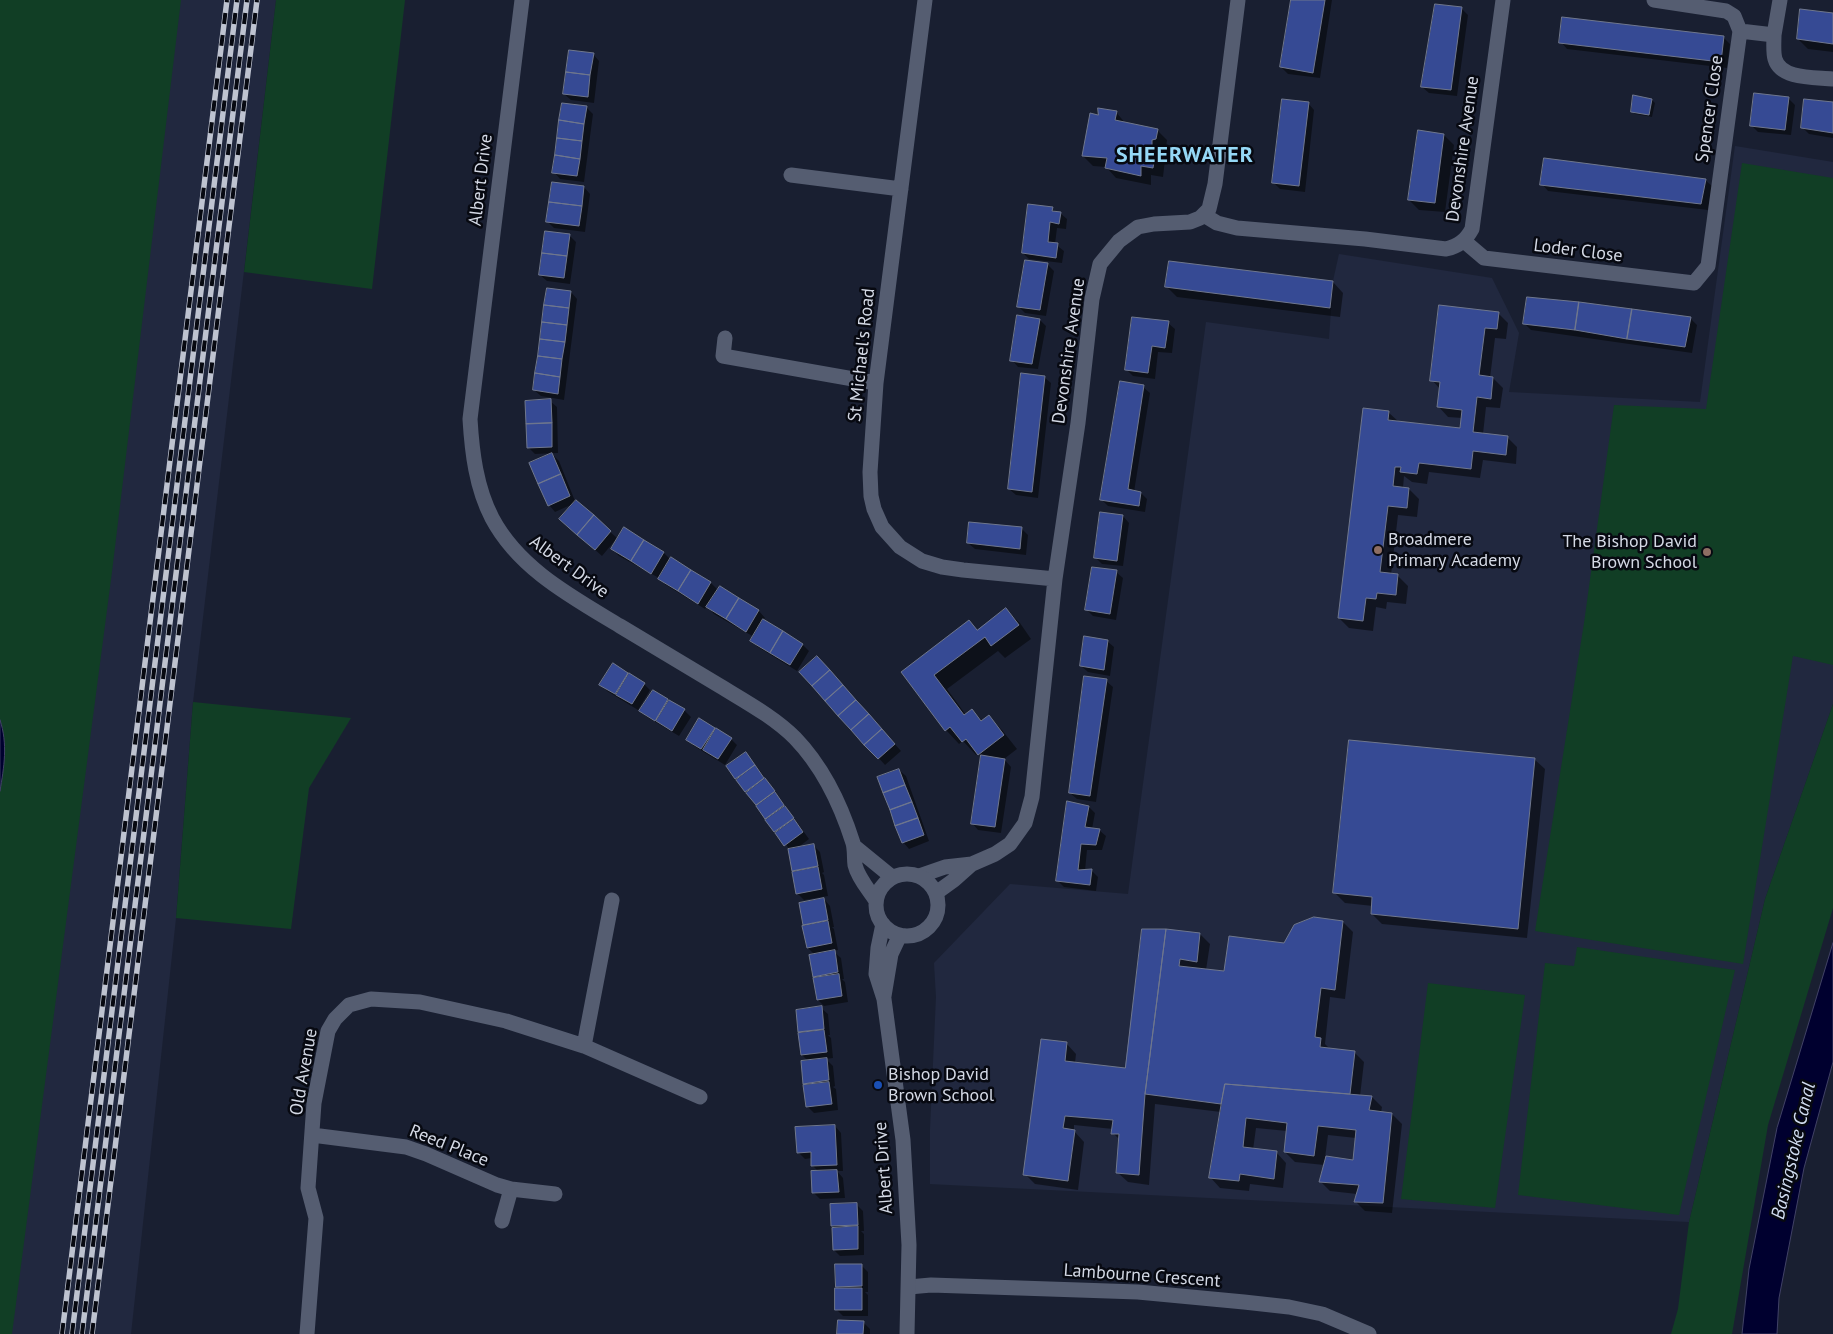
<!DOCTYPE html>
<html>
<head>
<meta charset="utf-8">
<style>
  body { margin:0 }
  canvas { display:block; background:#191f31 }
</style>
</head>
<body>
<canvas width="1833" height="1334"></canvas>
<script>
const ctx = document.querySelector('canvas').getContext('2d');
ctx.lineJoin = 'round';
function paint(path, color) { ctx.fillStyle = color; ctx.fill(path, 'evenodd'); }
function stroke(path, color, width, dash) { ctx.strokeStyle = color; ctx.lineWidth = width; ctx.lineCap = dash ? 'butt' : 'round'; ctx.setLineDash(dash || []); ctx.stroke(path); }
function write(font, color, halo, rows, align = 'center') {
  ctx.font = font + ' "PT Sans",sans-serif'; ctx.lineWidth = 5; ctx.setLineDash([]); ctx.textBaseline = 'middle'; ctx.strokeStyle = halo; ctx.fillStyle = color; for (const [text, x, y, turn = 0] of rows) {
    ctx.save(); ctx.translate(x, y); ctx.rotate((+turn || 0) * Math.PI / 180); ctx.textAlign = isNaN(turn) ? turn : align; if (halo) ctx.strokeText(text, 0, 0); ctx.fillText(text, 0, 0); ctx.restore();
  }
}
paint(new Path2D(`
  M174,0H276L193,702L176,918L131,1334H5Z
  M1735,146L1833,162V704L1765,899L1689,1222L930,1184V1130L936,997L934,963L1010,884L1128,894L1206,322L1329,339L1333,281L1339,254L1492,278L1519,333L1509,392L1700,402Z`), '#21283f');
paint(new Path2D(`
  M0,0H181L112,572L12,1334H0Z
  M276,0H405L372,289L244,272Z
  M1742,163L1833,178V665L1793,656L1743,964L1535,931L1584,623L1614,405L1706,409Z
  M193,702L351,718L309,788L291,929L176,918Z
  M1833,704V908L1768,1125L1732,1334H1671L1678,1309L1689,1222L1765,899Z
  M1577,947L1735,970L1679,1215L1518,1195L1545,963L1574,966Z
  M1428,983L1525,995L1495,1208L1401,1199Z`), '#113e25');
const water = new Path2D(`
  M0,720C8,744 4,767 0,791Z
  M1833,943V1062L1804,1168L1779,1298L1777,1334H1742L1749,1269L1777,1128Z`);
paint(water, '#00002f');
stroke(water, '#404166', 1);
paint(new Path2D(`
  M1292,0H1332L1320,78L1288,74L1281,67Z
  M1461,8L1468,15L1457,96L1429,93L1422,87Z
  M1833,14V52L1808,49L1798,39Z
  M1724,38L1730,44L1727,68L1567,49L1561,42Z
  M593,54L599,61L594,103L571,100L564,94Z
  M1788,98L1795,105L1791,135L1758,132L1751,125Z
  M1652,100L1655,103L1652,117L1635,114L1632,111Z
  M1308,103L1314,110L1305,192L1280,189L1273,182Z
  M1833,103V138L1809,134L1802,127Z
  M586,107L593,114L584,182L560,179L554,172Z
  M1116,112L1126,124L1157,130L1167,140L1166,149L1162,150L1161,156L1165,160L1163,177L1151,175V185L1116,178L1106,167L1093,166L1083,156L1099,116Z
  M1444,135L1454,145L1445,212L1419,210L1409,200Z
  M1705,180L1712,186L1708,210L1548,191L1542,184Z
  M584,187L590,194L585,232L554,228L548,222Z
  M1052,209L1056,212L1060,213L1067,219L1066,229L1057,228L1055,244L1064,251L1062,263L1029,259L1023,253Z
  M569,235L576,242L570,284L547,281L540,275Z
  M1170,262L1333,282L1343,293L1340,317L1177,297L1167,287Z
  M1047,264L1054,271L1046,316L1025,313L1019,307Z
  M571,292L577,299L564,400L541,396L534,390Z
  M1498,313L1508,323L1506,339L1495,338L1490,378H1493L1503,388L1500,408L1486,407L1483,434L1507,437L1517,447L1516,464L1483,460L1480,478L1429,472L1427,484L1412,482L1404,476L1403,488L1409,489L1419,499L1417,517L1398,515L1391,575L1398,576L1408,586L1406,604L1387,602L1386,609L1376,607L1373,631L1349,628L1339,618L1388,412L1399,422L1461,430L1462,418L1448,417L1438,406L1440,389L1432,380Z
  M1691,319L1697,325L1692,353L1531,330L1524,323Z
  M1040,320L1046,326L1038,369L1018,367L1012,360Z
  M1168,323L1175,329L1172,353L1158,352L1155,379L1133,376L1126,369Z
  M1044,377L1051,383L1038,498L1016,495L1009,489Z
  M1143,387L1150,393L1134,492L1141,493L1147,499L1145,512L1108,506L1102,500Z
  M550,401L557,407L558,453L535,454L528,447Z
  M552,454L559,461L575,501L617,538L602,556L567,525L575,503L555,512L549,505Z
  M1123,516L1129,523L1123,566L1102,564L1095,557Z
  M625,529L664,553L671,560L672,559L711,583L718,590L720,587L759,611L765,618L763,620L803,645L809,651L797,671L758,647L752,641L754,637L714,614L707,606L705,609L666,585L659,578L619,556L612,549Z
  M1022,529L1028,535L1026,555L975,549L968,543Z
  M1116,572L1123,578L1116,620L1093,616L1087,610Z
  M1006,610L1020,623L1031,639L1005,658L998,651L947,689L966,715L972,711L983,721L989,717L1002,730L1017,749L1004,759L1011,767L1001,833L978,830L972,823L982,757L978,753L976,755L963,741L959,744L946,730L902,672L969,622L978,631Z
  M1107,641L1114,647L1110,676L1088,672L1081,666Z
  M823,664L901,751L885,765L801,672Z
  M613,665L644,684L650,690L638,710L607,691L601,684Z
  M1106,681L1113,687L1096,802L1077,799L1070,793Z
  M653,691L684,710L691,717L679,736L647,717L641,711Z
  M714,729L731,739L737,745L725,765L694,746L688,739Z
  M746,754L752,760L809,839L796,849L813,845L820,852L824,872L822,873L824,875L828,896L804,900L797,893L796,873L793,870L790,850L736,778Z
  M1534,759L1545,769L1527,938L1382,924L1372,914L1373,906L1345,903L1335,893Z
  M899,770L906,776L929,841L909,849L903,842Z
  M1069,802L1089,807L1095,813L1092,829L1099,830L1106,836L1102,850H1087L1085,871L1091,870L1098,877L1096,891L1064,887L1058,881Z
  M824,899L830,906L834,927H832L834,929L838,950L833,951L841,958L844,979H842L845,982L848,1002L824,1006L818,1000L816,979L814,976L815,955L808,948L806,927L804,924Z
  M1343,922L1353,932L1345,999L1330,997L1325,1044L1330,1049L1354,1052L1364,1062L1360,1096L1372,1097L1382,1107L1381,1113L1392,1114L1402,1124L1392,1213L1365,1211L1355,1201L1357,1194L1330,1191L1320,1181L1324,1165L1295,1162L1285,1152L1287,1131L1256,1128L1253,1150L1276,1152L1286,1163L1283,1188L1250,1184L1249,1191L1220,1188L1210,1177L1221,1112L1155,1104L1149,1185L1128,1182L1117,1172L1120,1140L1113,1133V1129L1074,1125V1131L1084,1142L1078,1190L1035,1184L1025,1174L1066,1043L1076,1054L1075,1063L1126,1069L1143,930L1200,934L1210,944L1206,970L1225,973L1285,944ZM1328,1135L1356,1138L1354,1161L1325,1158Z
  M821,1008L828,1014L830,1035H828L831,1038L833,1058L826,1059L833,1066L835,1086L833,1087L836,1089L838,1110L814,1113L807,1106V1085L805,1083L809,1062L802,1055V1034L800,1031Z
  M835,1126L841,1133L843,1171H837L843,1178L845,1198L820,1199L814,1193L819,1172L813,1166L812,1158L805,1159L798,1152Z
  M856,1204L863,1211L864,1231H861L864,1234V1255L840,1256L834,1250L835,1229L833,1226Z
  M861,1265L868,1272V1292H865L868,1295V1316H843L837,1310L840,1289L837,1286Z
  M863,1322L870,1329V1334H838Z`), '#0007');
const building = new Path2D(`
  M1291,0H1325L1313,73L1280,67Z
  M1435,4L1462,7L1451,90L1421,87Z
  M1800,9L1833,13V44L1797,39Z
  M1562,17L1724,36L1721,62L1559,43Z
  M569,50L594,53L590,75L566,72Z
  M566,72L590,75L588,97L563,94Z
  M1754,93L1789,97L1785,130L1750,126Z
  M1633,95L1652,99L1649,115L1631,112Z
  M1282,99L1309,102L1299,186L1272,183Z
  M1804,99L1833,102V133L1801,128Z
  M562,103L587,106L584,124L559,120Z
  M1098,108L1117,111L1115,120L1158,129L1156,139L1152,140V147L1156,149L1153,168L1141,166V176L1105,168L1107,158L1082,156L1090,113L1098,115Z
  M559,120L584,124L582,141L557,138Z
  M1418,130L1444,134L1435,203L1408,200Z
  M557,138L582,141L580,159L555,155Z
  M555,155L580,159L577,176L552,173Z
  M1544,158L1706,179L1701,204L1540,185Z
  M552,182L584,186L582,206L549,202Z
  M549,202L582,206L579,226L546,222Z
  M1028,204L1053,207L1052,211L1061,212L1059,224L1050,222L1048,242L1058,243L1056,258L1022,253Z
  M545,231L570,234L567,256L542,253Z
  M542,253L567,256L564,278L539,275Z
  M1025,260L1048,263L1040,310L1017,307Z
  M1169,261L1333,281L1330,308L1165,287Z
  M547,288L571,291L569,308L544,305Z
  M1527,297L1579,302L1575,330L1523,324Z
  M1579,302L1632,309L1627,339L1575,330Z
  M544,305L569,308L567,325L542,322Z
  M1439,305L1499,312L1497,329L1485,328L1479,375L1493,377L1491,399L1477,397L1473,432L1508,436L1506,455L1473,451L1471,469L1419,463L1417,474L1400,472L1401,467H1395L1393,486L1409,488L1407,508L1388,506L1380,572L1398,574L1396,595L1377,593L1376,599L1366,598L1363,621L1338,618L1363,408L1389,411L1388,420L1460,428L1462,410L1437,407L1440,382L1430,381Z
  M1632,309L1691,317L1685,347L1627,339Z
  M1017,315L1040,319L1032,364L1010,361Z
  M1132,317L1169,321L1165,348L1152,346L1148,373L1125,370Z
  M542,322L567,325L565,342L540,339Z
  M540,339L565,342L562,359L538,356Z
  M538,356L562,359L560,377L535,373Z
  M535,373L560,377L558,394L533,390Z
  M1021,373L1045,376L1032,492L1008,489Z
  M1120,381L1144,385L1128,489L1141,492L1139,506L1100,500Z
  M551,399L552,423L526,424L525,401Z
  M552,423V447L527,448L526,424Z
  M552,453L561,474L538,484L529,463Z
  M561,474L570,496L548,506L538,484Z
  M576,500L594,515L577,535L559,519Z
  M1100,512L1123,515L1117,561L1094,558Z
  M594,515L611,531L595,550L577,535Z
  M969,522L1022,527L1020,549L967,543Z
  M624,527L644,540L631,561L611,549Z
  M644,540L664,552L651,574L631,561Z
  M671,557L691,570L678,591L658,579Z
  M1092,567L1117,570L1110,614L1085,610Z
  M691,570L711,582L698,604L678,591Z
  M720,586L739,598L726,619L706,607Z
  M739,598L759,610L746,632L726,619Z
  M1006,608L1019,625L991,646L985,637L934,675L964,715L972,709L981,721L989,715L1004,735L978,755L966,739L962,742L950,727L945,731L901,672L969,620L977,630Z
  M763,619L783,631L770,653L750,641Z
  M783,631L803,644L790,665L770,653Z
  M1084,636L1108,640L1104,670L1080,666Z
  M817,656L830,670L812,686L799,672Z
  M613,663L628,673L615,694L599,685Z
  M830,670L843,685L825,701L812,686Z
  M629,673L645,683L632,704L616,695Z
  M1084,676L1107,679L1090,796L1069,793Z
  M843,685L856,700L838,716L825,701Z
  M653,690L668,699L655,721L639,711Z
  M669,700L685,709L672,731L656,721Z
  M856,700L869,714L851,730L838,716Z
  M869,714L882,729L864,745L851,730Z
  M699,718L715,728L701,749L686,740Z
  M716,728L732,738L718,759L703,750Z
  M882,729L895,744L878,759L864,745Z
  M1349,740L1535,758L1518,929L1371,914L1372,897L1333,893Z
  M746,752L755,765L735,779L726,766Z
  M981,755L1005,759L995,827L971,824Z
  M755,765L764,778L745,792L736,780Z
  M899,769L905,785L883,793L877,777Z
  M765,778L775,791L756,805L746,793Z
  M905,785L912,802L890,810L883,793Z
  M775,792L784,805L765,819L756,806Z
  M1067,801L1089,806L1085,827L1100,829L1096,845L1081,844L1078,870L1092,869L1090,885L1056,881Z
  M912,802L918,818L895,826L890,810Z
  M785,806L794,818L774,832L765,820Z
  M918,818L924,835L902,843L895,826Z
  M794,819L803,832L784,846L775,833Z
  M814,844L818,866L792,871L788,849Z
  M818,867L822,889L796,894L792,872Z
  M824,898L828,920L803,925L799,903Z
  M1314,917L1343,921L1335,990L1321,988L1315,1037L1321,1038L1320,1047L1355,1051L1350,1094L1225,1084L1221,1104L1145,1094L1166,929L1200,933L1197,962L1180,959L1179,966L1224,971L1229,936L1284,943L1294,925Z
  M828,921L832,943L807,948L802,926Z
  M1142,929H1166L1145,1094L1139,1175L1116,1173L1119,1134H1111L1113,1120L1065,1116L1063,1128L1075,1130L1068,1181L1023,1175L1041,1039L1067,1042L1065,1061L1125,1068Z
  M835,950L838,972L813,977L809,955Z
  M839,974L842,996L817,1000L813,978Z
  M822,1006L824,1029L798,1032L796,1010Z
  M824,1030L827,1052L801,1055L798,1033Z
  M827,1058L829,1080L803,1084L801,1061Z
  M829,1082L832,1104L806,1107L803,1085Z
  M1225,1084L1372,1096L1369,1110L1392,1113L1383,1203L1354,1202L1359,1185L1319,1182L1326,1156L1353,1160L1356,1130L1318,1126L1314,1156L1284,1152L1287,1123L1246,1118L1243,1147L1277,1151L1274,1179L1240,1174L1239,1181L1209,1178Z
  M835,1125L837,1165L811,1166V1152L797,1153L795,1127Z
  M837,1170L839,1192L812,1193L811,1171Z
  M857,1203L858,1225L831,1226L830,1204Z
  M858,1226V1249L833,1250L832,1228Z
  M835,1264H862V1286L836,1287Z
  M835,1288H862V1310H835Z
  M838,1320L864,1321L863,1334H837Z`);
paint(building, '#364a94');
stroke(building, '#6f778d', 1);
stroke(new Path2D(`
  M925,0L876,383L870,472L871,496L874,509L882,527L900,547L922,561L942,567L963,570L1055,579
  M1740,31L1774,35C1774,42 1773,52 1775,59C1781,80 1816,77 1833,79
  M1774,35L1780,0
  M791,175L901,189
  M1204,215L1217,223L1237,228L1365,239L1446,249C1459,246 1466,240 1472,229L1503,0
  M1464,241L1484,258L1694,283L1708,266L1740,31L1734,16L1726,11L1654,0
  M725,338L723,356L876,383
  M919,876L945,867L972,864L995,854L1010,844L1025,823L1032,797L1055,579L1078,423L1092,299L1100,264L1119,241L1138,227L1154,224L1190,222L1200,218L1209,209L1215,184L1238,0
  M936,893L954,880L972,864
  M584,1046L612,900
  M312,1135L406,1147L426,1154L497,1185L511,1189L555,1194
  M502,1221L511,1189
  M909,1287L931,1285L1138,1292L1244,1302L1289,1307L1322,1314L1369,1334
  M307,1334L316,1218L308,1188L314,1103L328,1031L335,1019L349,1005L371,999L420,1002L506,1021L584,1046L700,1097`), '#555d71', 15);
stroke(new Path2D(`
  M522,0L470,419C472,452 476,487 492,518C519,569 572,597 620,626C653,646 687,666 720,686C746,702 774,717 795,738C823,767 841,805 853,843C855,850 854,858 855,865C858,878 869,890 876,901
  M854,846L892,877
  M876 905a31 31 0 1 1 62 0a31 31 0 1 1-62 0Z
  M883,924L878,948L876,974L884,999L903,1140L909,1245L907,1334
  M884,996L891,954L900,935`), '#555d71', 15);
const rail = new Path2D(`
  M62,1334L227,0
  M72,1334L237,0
  M82,1334L247,0
  M92,1334L257,0`);
stroke(rail, '#bec3d0', 5.5);
stroke(rail, '#070911', 4, [11]);
for (const [x, y, r, color] of [
  [1378,550,5,"#8d6e63"],
  [1707,552,5,"#8d6e63"],
  [878,1085,5,"#1a4fb4"]
]) { const dot = new Path2D(); dot.arc(x, y, r, 0, 2 * Math.PI); ctx.fillStyle = color; ctx.fill(dot); stroke(dot, '#070911', 2); }
write('18px', '#d4d9e5', '#070911', [
  ["Spencer Close",1710,109,-82],
  ["Devonshire Avenue",1463,149,-82],
  ["Albert Drive",481,180,-83],
  ["Loder Close",1578,251,7],
  ["Devonshire Avenue",1069,351,-82],
  ["St Michael's Road",862,355,-84],
  ["Albert Drive",569,567,36],
  ["Old Avenue",304,1072,-80],
  ["Reed Place",449,1146,22],
  ["Albert Drive",884,1168,-94],
  ["Lambourne Crescent",1142,1276,4]
]);
write('18px', '#d4d9e5', '#070911', [
  ["Broadmere",1388,540],
  ["Primary Academy",1388,561],
  ["The Bishop David",1697,542,"right"],
  ["Brown School",1697,563,"right"],
  ["Bishop David",888,1075],
  ["Brown School",888,1096]
], 'left');
write('italic 19px', '#d1ddf1', '#070911', [
  ["Basingstoke Canal",1794,1151,-77]
]);
ctx.letterSpacing = '1px';
write('bold 22px', '#95d8f6', '#070911', [
  ["SHEERWATER",1185,156]
]);
ctx.letterSpacing = '0px';
</script>
</body>
</html>
